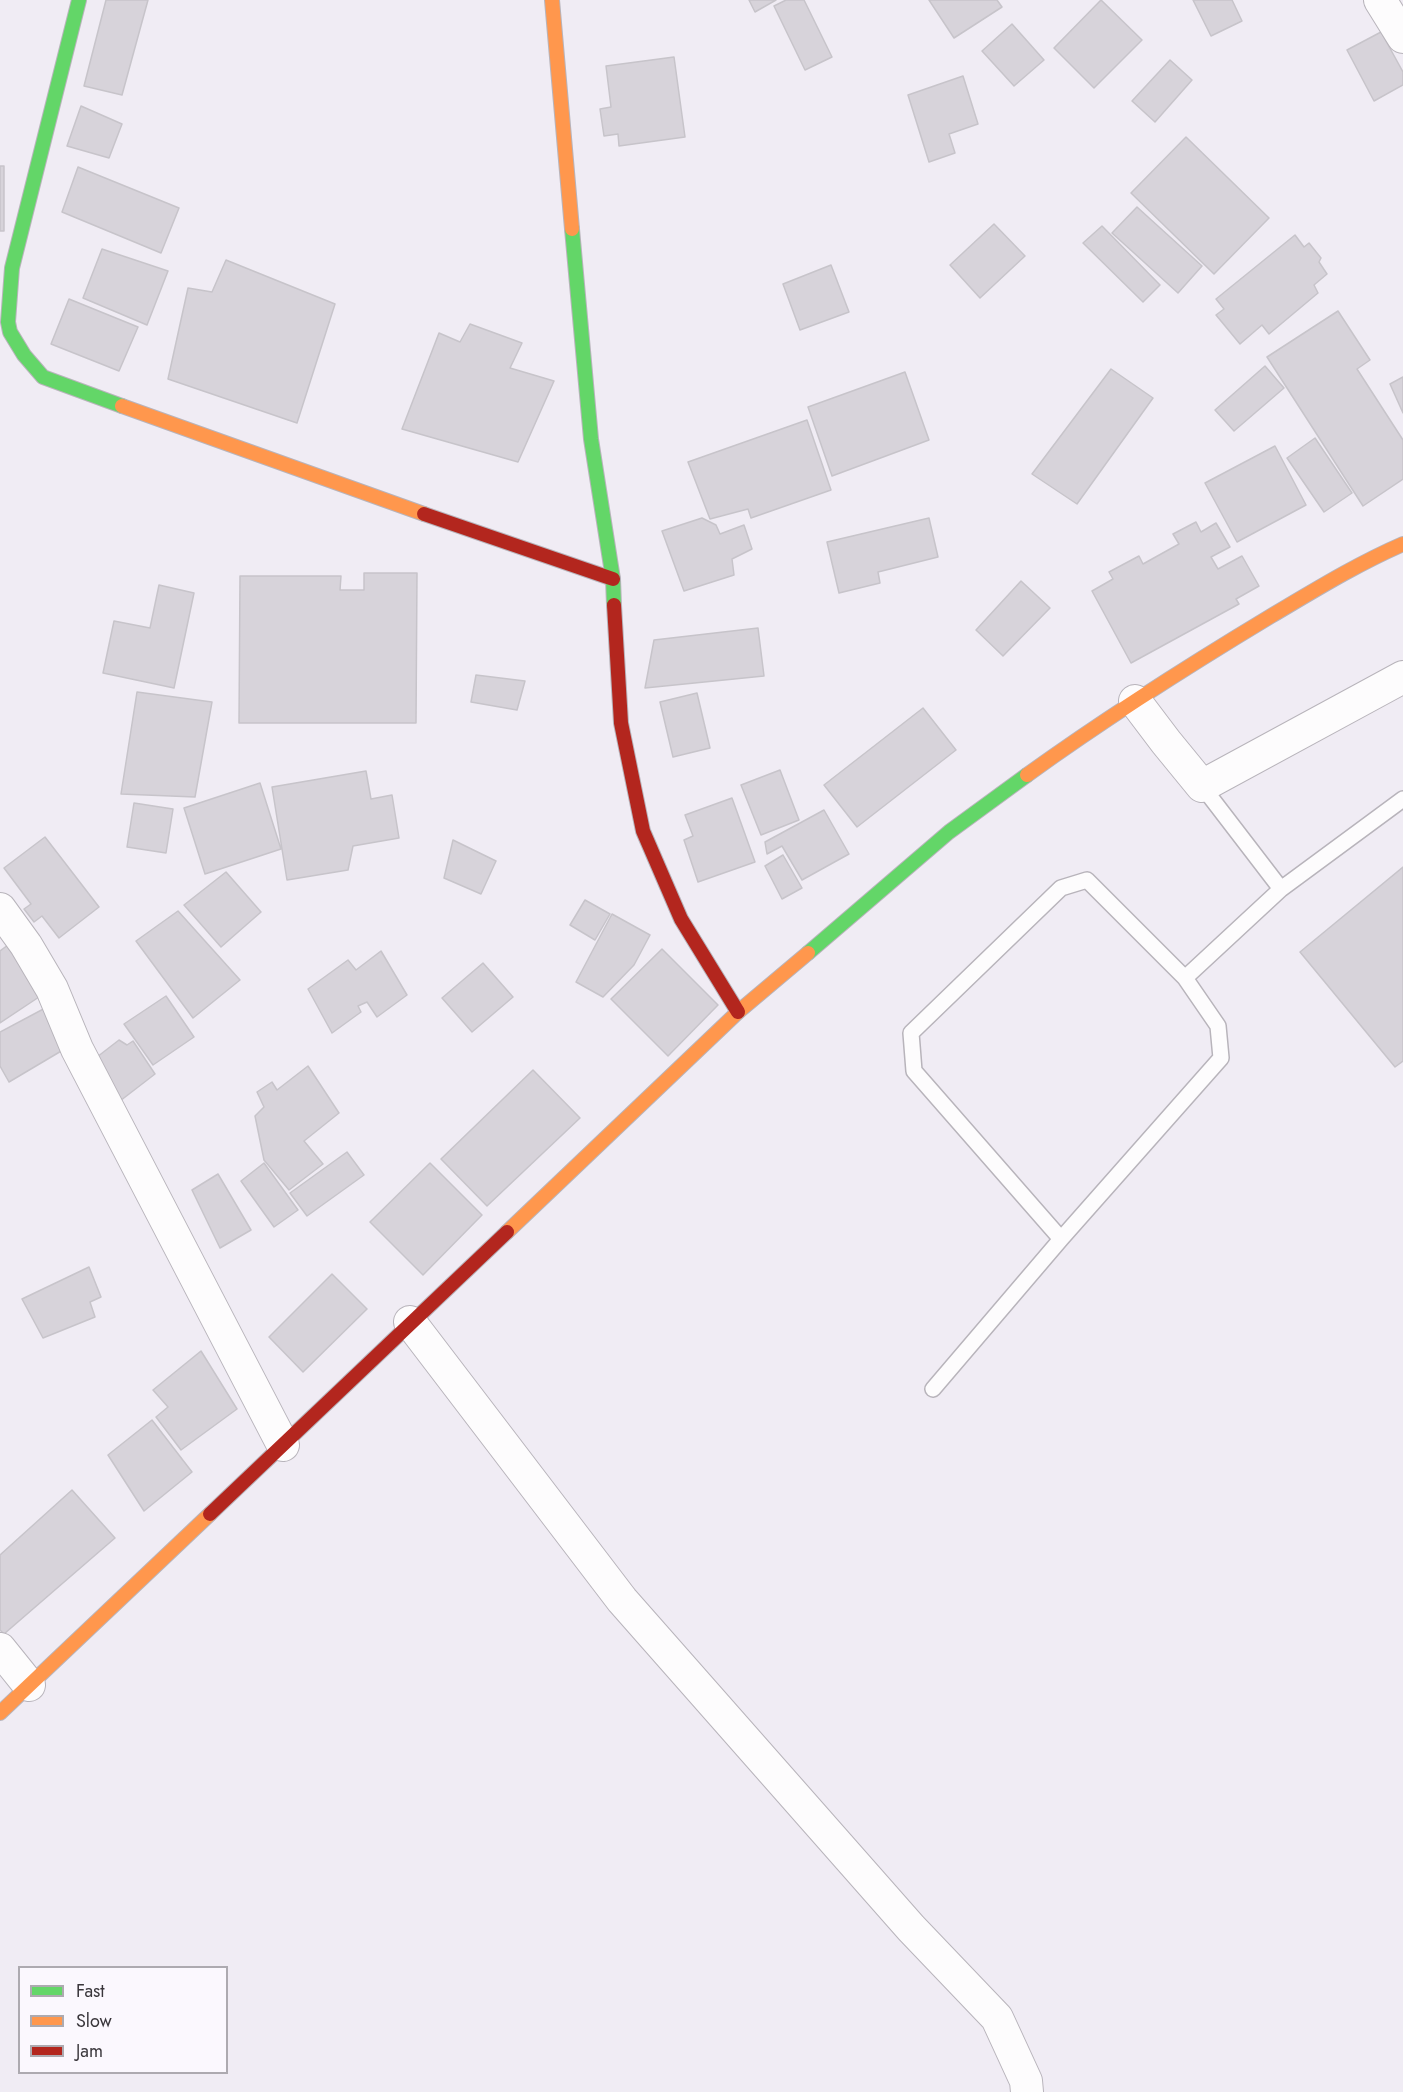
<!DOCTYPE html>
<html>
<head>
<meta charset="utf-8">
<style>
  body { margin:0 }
  #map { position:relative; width:1403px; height:2092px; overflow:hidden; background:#f0ecf4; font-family:Jost,sans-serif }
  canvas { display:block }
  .legend { position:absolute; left:18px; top:1966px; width:210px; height:108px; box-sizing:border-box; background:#fbf8fe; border:2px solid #adaab0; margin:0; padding:8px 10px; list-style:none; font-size:18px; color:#39363b }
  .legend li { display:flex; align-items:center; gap:12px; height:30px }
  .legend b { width:30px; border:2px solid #adaab0 }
</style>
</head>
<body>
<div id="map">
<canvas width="1403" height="2092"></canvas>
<ul class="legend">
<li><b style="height:8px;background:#63d668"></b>Fast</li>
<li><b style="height:8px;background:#ff974d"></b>Slow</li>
<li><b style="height:8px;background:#b3261e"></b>Jam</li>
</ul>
</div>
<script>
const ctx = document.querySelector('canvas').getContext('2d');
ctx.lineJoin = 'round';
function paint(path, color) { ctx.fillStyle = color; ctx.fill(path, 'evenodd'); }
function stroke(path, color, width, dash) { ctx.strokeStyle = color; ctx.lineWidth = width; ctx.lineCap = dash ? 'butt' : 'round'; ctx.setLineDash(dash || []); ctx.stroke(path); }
const building = new Path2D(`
  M106,0H148L122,95L84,86Z
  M749,0H776L755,12Z
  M786,0H804L832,57L805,70L774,6Z
  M929,0H997L1002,7L954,38Z
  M1101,0L1142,40L1094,88L1054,48Z
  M1193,0H1232L1242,21L1211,36Z
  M1012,24L1044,60L1014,86L982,51Z
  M1381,32L1403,72V85L1374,101L1347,50Z
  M674,57L685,137L619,146L618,134L604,136L600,109L611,107L606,66Z
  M1170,60L1192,80L1155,122L1132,101Z
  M963,76L978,124L949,134L955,153L929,162L908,95Z
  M81,106L122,124L109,158L67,146Z
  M1186,137L1269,218L1214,274L1131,193Z
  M0,166H4V231H0Z
  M78,167L179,208L161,253L62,212Z
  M1137,207L1202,266L1178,293L1112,233Z
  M994,224L1025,256L980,298L950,265Z
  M1102,226L1160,285L1143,302L1083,243Z
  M1295,235L1304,247L1309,243L1321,258L1319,262L1327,274L1314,285L1318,293L1269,334L1262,325L1240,344L1216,315L1224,309L1216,299Z
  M102,249L168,271L147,325L83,298Z
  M226,260L335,304L297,423L168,379L188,288L212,292Z
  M831,265L849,312L800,330L783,284Z
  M69,299L138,327L119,371L51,344Z
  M1338,311L1370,360L1357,369L1403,440V479L1363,506L1267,357Z
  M470,324L522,343L510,368L554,381L518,462L402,429L439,333L460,342Z
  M1265,366L1284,388L1234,431L1215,410Z
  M1111,369L1153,398L1077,504L1032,474Z
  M905,372L929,440L832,476L808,407Z
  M1403,377V413L1390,384Z
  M807,420L831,490L751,518L748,509L710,519L688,462Z
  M1315,438L1352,493L1324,512L1287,458Z
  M1275,446L1306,505L1237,542L1205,483Z
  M702,518L716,525L720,534L744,525L752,549L732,559L734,575L684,591L662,531Z
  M929,518L938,557L878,572L880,583L839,593L827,542Z
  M1196,522L1201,532L1216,523L1230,547L1211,557L1218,569L1242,556L1259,586L1236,599L1239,604L1131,663L1092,591L1113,579L1109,572L1139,556L1143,564L1179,544L1173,534Z
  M364,573H417L416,723H239L240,576H341L340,590H364Z
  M1021,581L1050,608L1003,656L976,630Z
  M159,585L194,593L174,688L103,673L114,621L150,628Z
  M758,628L764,676L645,688L654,640Z
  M476,675L525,681L517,710L471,702Z
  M137,692L212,702L195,797L121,794Z
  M697,693L710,748L673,757L660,702Z
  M923,708L956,750L857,827L824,785Z
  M780,770L799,820L761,835L741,785Z
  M366,771L371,799L392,795L399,838L353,846L348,870L287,880L272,787Z
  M260,783L281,849L205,874L184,808Z
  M732,798L755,862L698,882L684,840L693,836L685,815Z
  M134,803L173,809L166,853L127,847Z
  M824,810L849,854L802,880L782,846L767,854L765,842Z
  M45,837L99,907L59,938L42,916L34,922L24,909L31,904L4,868Z
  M453,840L496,861L481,894L444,878Z
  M783,855L802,888L782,899L765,866Z
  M1403,867V1061L1395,1067L1300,952Z
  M226,872L261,912L221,947L184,905Z
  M585,900L610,914L595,940L570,925Z
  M178,911L240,980L193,1018L136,941Z
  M612,914L650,935L634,965L603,997L576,982Z
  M8,945L39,997L0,1023V951Z
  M662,949L718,1005L668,1056L611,999Z
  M381,951L407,995L377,1017L367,1002L358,1006L361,1012L332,1033L308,989L348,960L356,970Z
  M483,963L513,997L472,1032L442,998Z
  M166,996L194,1037L153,1065L124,1024Z
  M49,1006L68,1047L9,1082L0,1066V1032Z
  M119,1040L127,1045L133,1041L155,1074L120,1101L97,1057Z
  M308,1066L339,1113L304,1141L323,1164L289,1190L264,1160L255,1116L264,1107L257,1092L272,1082L277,1090Z
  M533,1070L580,1118L487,1206L441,1159Z
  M347,1152L364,1175L307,1216L290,1193Z
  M264,1163L298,1210L274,1227L241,1181Z
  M430,1163L482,1215L423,1275L370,1222Z
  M218,1174L251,1230L220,1248L192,1190Z
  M89,1267L101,1297L90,1302L95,1317L43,1338L22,1299Z
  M332,1274L367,1309L303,1372L269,1337Z
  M201,1351L237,1409L181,1450L156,1417L168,1407L153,1390Z
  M152,1420L192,1472L144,1511L108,1455Z
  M72,1490L115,1538L4,1634L0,1630V1555Z`);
paint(building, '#d7d3da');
stroke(building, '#c7c4ca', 1.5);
const lane = new Path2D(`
  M1281,889L1403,799
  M1061,1239L914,1071L911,1033L1061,888L1087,880L1185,978
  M933,1389L1061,1239L1221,1058L1218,1026L1185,978L1281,889L1202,786`);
const street = new Path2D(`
  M1380,0L1403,37
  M1135,701L1166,742L1202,786L1403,677
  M0,909L26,945L52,989L77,1049L283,1445
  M410,1322L622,1600L911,1928L997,2018L1026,2081L1027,2092
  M0,1649L29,1685`);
const fast = new Path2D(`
  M79,0L12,268L8,322L10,332L24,355L43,377L122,406
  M572,229L591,439L613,579L614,605
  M808,953L949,832L1027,775`);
const slow = new Path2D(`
  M552,0L572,229
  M122,406L424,514
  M1027,775C1106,718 1188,666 1271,616C1315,590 1357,564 1403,544
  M507,1232L738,1012L808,953
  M0,1713L210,1514`);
const jam = new Path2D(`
  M424,514L613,579
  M614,605L621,723L643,831L681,919L738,1012
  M210,1514L507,1232`);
stroke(lane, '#b8b4bb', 18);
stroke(street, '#b8b4bb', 34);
stroke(fast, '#b8b4bb', 16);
stroke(slow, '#b8b4bb', 16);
stroke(jam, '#b8b4bb', 16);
stroke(lane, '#fdfcfd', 15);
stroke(street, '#fdfcfd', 32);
stroke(fast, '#63d668', 14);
stroke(slow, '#ff974d', 14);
stroke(jam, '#b3261e', 14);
</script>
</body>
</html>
